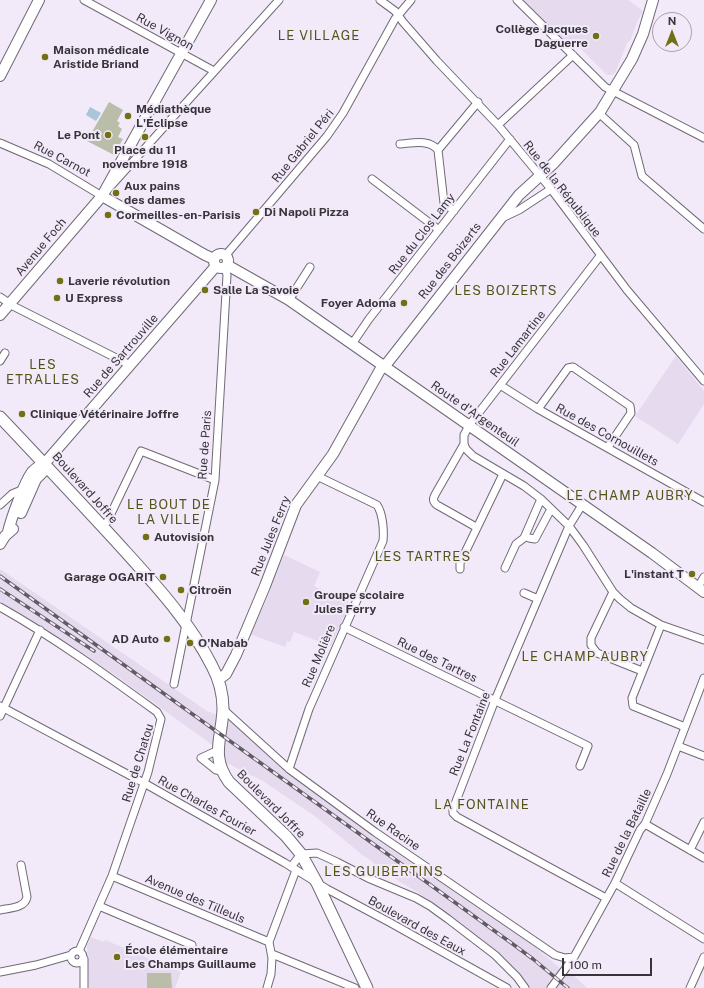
<!DOCTYPE html>
<html>
<head>
<meta charset="utf-8">
<style>
  body { margin:0 }
  #map { position:relative; width:704px; height:988px; overflow:hidden; background:#f2e9f9; font-family:"Public Sans",sans-serif }
  canvas { display:block }
  .north { position:absolute; left:652px; top:12px; width:40px; height:40px; box-sizing:border-box; background:#f2e9f9; border:1px solid #a7a1ad; border-radius:50%; rotate:0deg; font-size:11px; font-weight:700; line-height:16px; text-align:center; color:#37343a }
  .north::after { content:''; display:block; margin:auto; width:14px; height:18px; background:#717012; clip-path:polygon(50% 0,100% 100%,50% 72%,0 100%) }
  .scale { position:absolute; left:562px; top:958px; width:90px; height:18px; box-sizing:border-box; border:2px solid #37343a; border-top:0; padding-left:5px; font-size:12px; line-height:14px; white-space:nowrap; color:#37343a; -webkit-text-stroke:3px #f2e9f9; paint-order:stroke }
</style>
</head>
<body>
<div id="map">
<canvas width="704" height="988"></canvas>
<div class="north">N</div>
<div class="scale">100 m</div>
</div>
<script>
const ctx = document.querySelector('canvas').getContext('2d');
ctx.lineJoin = 'round';
function paint(path, color) { ctx.fillStyle = color; ctx.fill(path, 'evenodd'); }
function stroke(path, color, width, dash) { ctx.strokeStyle = color; ctx.lineWidth = width; ctx.lineCap = dash ? 'butt' : 'round'; ctx.setLineDash(dash || []); ctx.stroke(path); }
function write(font, color, halo, rows, align = 'center') {
  ctx.font = font + ' "Public Sans",sans-serif'; ctx.lineWidth = 4; ctx.setLineDash([]); ctx.textBaseline = 'middle'; ctx.strokeStyle = halo; ctx.fillStyle = color; for (const [text, x, y, turn = 0] of rows) {
    ctx.save(); ctx.translate(x, y); ctx.rotate((+turn || 0) * Math.PI / 180); ctx.textAlign = isNaN(turn) ? turn : align; if (halo) ctx.strokeText(text, 0, 0); ctx.fillText(text, 0, 0); ctx.restore();
  }
}
paint(new Path2D(`
  M522,0H628L643,11L637,22L631,39L627,43L615,73L612,75H607L577,45L573,49Z
  M676,356L704,391V404L678,444L635,416Z
  M284,555L320,572L314,586L350,603L331,646L294,632L290,642L287,641L285,647L250,634L266,601Z
  M0,569L207,711L218,715L227,722L230,720L232,722L286,769L533,943L532,944L562,970L561,978L567,973L572,974L587,988H527L506,962L428,903L419,893L400,882L360,853L316,817L263,781L227,763L225,758L224,750L211,744L115,675L0,602Z
  M91,937L104,942L105,940L181,972L175,988H89L87,945Z`), '#e6daef');
paint(new Path2D(`
  M109,102L123,110L117,121L120,123L118,126L122,129L118,137L123,139L114,155L87,141Z
  M147,973H171L172,988H147Z`), '#babea8');
paint(new Path2D(`
  M90,107L101,113L96,121L86,115Z`), '#a9c5d8');
const street = new Path2D(`
  M84,0L214,71
  M380,0L395,11L403,22L437,61L498,125L551,189L627,290L704,381
  M517,0L605,87L704,138
  M600,112L602,116L634,145L642,176L704,229
  M498,125L573,55
  M0,143L49,164L102,196L164,127L279,0
  M400,144C413,143 429,139 438,150
  M372,179L439,230
  M454,211L444,203L438,150L478,102
  M502,218L519,210L551,189
  M225,256L327,136L343,113L395,19L411,0
  M600,256L470,424L464,435V444L466,449L473,456L524,486L541,499L569,526L583,545L613,592L620,599L631,608L661,625L704,640
  M0,297L13,306L130,365
  M289,300L310,267
  M352,344L369,319L510,139
  M0,361L5,353
  M500,385L538,409L704,502
  M538,409L568,368L573,367L630,406L631,413L608,447
  M464,444L436,493C433,498 432,501 437,505L476,527
  M0,505L12,494L24,489
  M582,505L569,526L495,700L453,809V813L457,817L606,898
  M107,522L141,451L215,480
  M529,538L535,539L551,509
  M505,568L516,544L524,538L541,499
  M460,569V563L503,474
  M698,587L704,577
  M613,592L591,638V645L597,653L642,671
  M524,593L538,599
  M0,607C55,638 106,675 157,712L161,719L148,772L112,876L79,951
  M661,625L632,698L633,706L685,727
  M344,627L588,746L580,766
  M174,684L215,480L227,275L225,267
  M0,706L144,783L285,863L327,889L389,922L507,988
  M223,709L289,769L375,832L555,955L565,958L574,957
  M0,716L40,630
  M678,746L704,756
  M217,752H214L201,758L216,770L223,772
  M289,769L309,709L383,541C384,531 383,514 377,505L317,476
  M645,824L704,858
  M690,850L704,822
  M291,867L301,854L317,853L337,862L368,878L416,898L430,906L448,919L495,955L517,977L525,988
  M112,876L269,942
  M615,883L704,939
  M99,906L192,945
  M0,910C10,908 25,908 27,897L21,865
  M71 957a6 6 0 1 1 12 0a6 6 0 1 1-12 0Z
  M272,954L355,988
  M84,959V988
  M0,972L36,965L71,955
  M267,988L271,974L272,958L269,942L296,870
  M551,988L574,957L615,883L640,830L645,824L667,774L704,678
  M690,988L704,957`);
const secondary = new Path2D(`
  M0,76L39,0
  M102,196L205,255L214,259
  M214 261a7 7 0 1 1 14 0a7 7 0 1 1-14 0Z
  M227,265L289,300L652,553L704,592
  M0,315L102,196L211,0
  M21,513L36,479L44,471L45,463
  M8,532C11,519 24,483 32,472C36,468 40,465 45,463L216,266
  M0,544L5,536L13,529
  M218,680L226,674L236,655L265,586L296,505L333,454L380,370L388,362L519,195L554,163L600,112L632,59L643,34L653,0`);
const primary = new Path2D(`
  M0,417C38,457 76,498 114,539C150,579 187,617 212,666C219,679 223,694 223,709C222,738 210,756 229,782L286,836L301,854L317,883L367,988`);
stroke(street, '#716976', 9);
stroke(secondary, '#716976', 12);
stroke(primary, '#716976', 13);
stroke(street, '#fff', 7);
stroke(secondary, '#fff', 10);
stroke(primary, '#fff', 11);
const rail = new Path2D(`
  M0,576L510,942L533,959L568,988
  M0,589L94,651`);
stroke(rail, '#615c64', 3.5);
stroke(rail, '#f2e9f9', 2, [6]);
for (const [x, y, r, color] of [
  [596,36,4,"#717012"],
  [45,57,4,"#717012"],
  [128,116,4,"#717012"],
  [108,135,4,"#717012"],
  [145,137,4,"#717012"],
  [116,193,4,"#717012"],
  [256,212,4,"#717012"],
  [108,215,4,"#717012"],
  [60,281,4,"#717012"],
  [205,290,4,"#717012"],
  [57,298,4,"#717012"],
  [404,303,4,"#717012"],
  [22,414,4,"#717012"],
  [146,537,4,"#717012"],
  [692,574,4,"#717012"],
  [163,577,4,"#717012"],
  [181,590,4,"#717012"],
  [306,602,4,"#717012"],
  [167,639,4,"#717012"],
  [190,643,4,"#717012"],
  [117,957,4,"#717012"]
]) { const dot = new Path2D(); dot.arc(x, y, r, 0, 2 * Math.PI); ctx.fillStyle = color; ctx.fill(dot); stroke(dot, '#f2e9f9', 1.5); }
write('bold 12px', '#37343a', '#f2e9f9', [
  ["Collège Jacques",588,29,"right"],
  ["Daguerre",588,43,"right"],
  ["Maison médicale",53,50],
  ["Aristide Briand",53,64],
  ["Médiathèque",136,109],
  ["L'Éclipse",136,123],
  ["Le Pont",100,135,"right"],
  ["Place du 11",145,150,"center"],
  ["novembre 1918",145,164,"center"],
  ["Aux pains",124,186],
  ["des dames",124,200],
  ["Di Napoli Pizza",264,212],
  ["Cormeilles-en-Parisis",116,215],
  ["Laverie révolution",68,281],
  ["Salle La Savoie",213,290],
  ["U Express",65,298],
  ["Foyer Adoma",396,303,"right"],
  ["Clinique Vétérinaire Joffre",30,414],
  ["Autovision",154,537],
  ["L'instant T",684,574,"right"],
  ["Garage OGARIT",155,577,"right"],
  ["Citroën",189,590],
  ["Groupe scolaire",314,595],
  ["Jules Ferry",314,609],
  ["AD Auto",159,639,"right"],
  ["O'Nabab",198,643],
  ["École élémentaire",125,950],
  ["Les Champs Guillaume",125,964]
], 'left');
write('12px', '#37343a', '#f2e9f9', [
  ["Rue Vignon",165,32,29],
  ["Rue Gabriel Péri",303,146,-51],
  ["Rue Carnot",62,159,28],
  ["Rue de la République",562,189,52],
  ["Rue du Clos Lamy",422,234,-52],
  ["Avenue Foch",41,247,-50],
  ["Rue des Boizerts",450,261,-52],
  ["Rue Lamartine",518,344,-52],
  ["Rue de Sartrouville",121,356,-49],
  ["Route d'Argenteuil",475,414,35],
  ["Rue des Cornouillets",607,435,29],
  ["Rue de Paris",205,445,-86],
  ["Boulevard Joffre",85,488,48],
  ["Rue Jules Ferry",271,536,-68],
  ["Rue Molière",319,656,-67],
  ["Rue des Tartres",437,660,26],
  ["Rue La Fontaine",470,734,-68],
  ["Rue de Chatou",138,763,-73],
  ["Boulevard Joffre",271,804,45],
  ["Rue Charles Fourier",207,806,29],
  ["Rue Racine",393,830,35],
  ["Rue de la Bataille",627,833,-64],
  ["Avenue des Tilleuls",195,899,23],
  ["Boulevard des Eaux",417,926,29]
]);
ctx.letterSpacing = '1px';
write('13px', '#555418', '#f2e9f9', [
  ["LE VILLAGE",319,36],
  ["LES BOIZERTS",506,291],
  ["LES",43,365],
  ["ETRALLES",43,380],
  ["LE CHAMP AUBRY",630,496],
  ["LE BOUT DE",169,505],
  ["LA VILLE",169,520],
  ["LES TARTRES",423,557],
  ["LE CHAMP AUBRY",585,657],
  ["LA FONTAINE",482,805],
  ["LES GUIBERTINS",384,872]
]);
ctx.letterSpacing = '0px';
</script>
</body>
</html>
